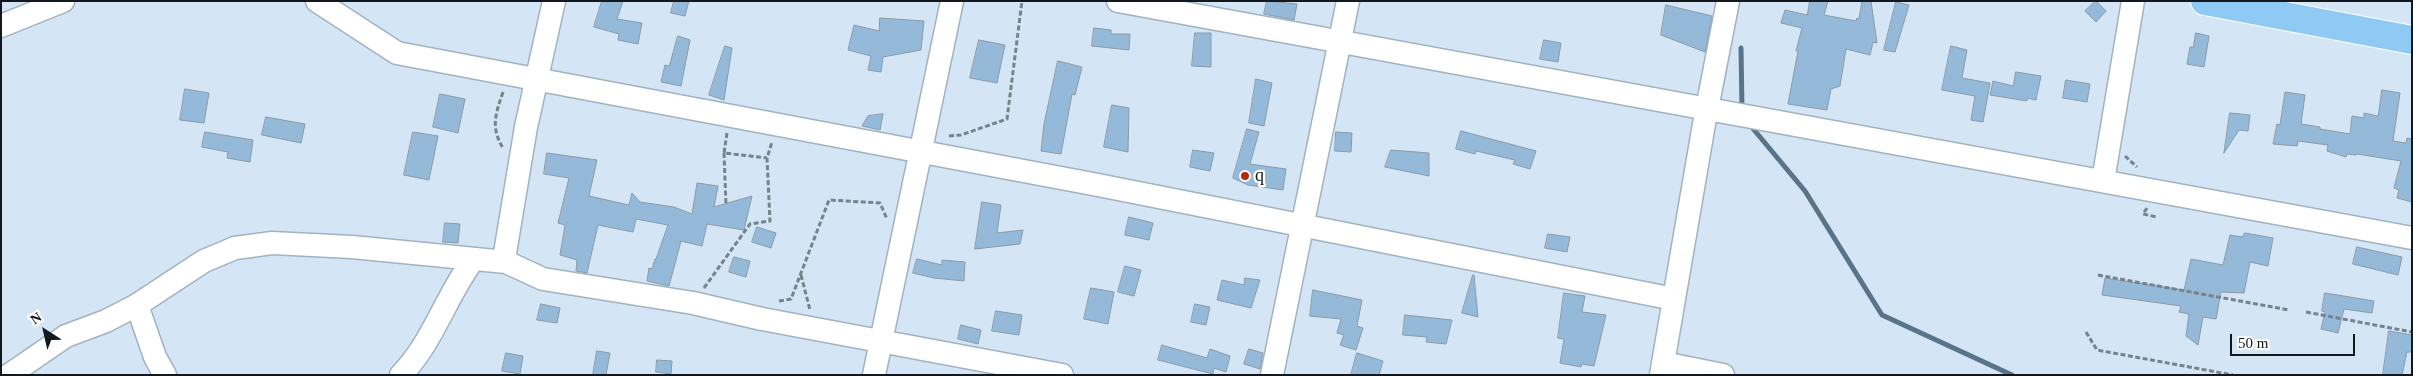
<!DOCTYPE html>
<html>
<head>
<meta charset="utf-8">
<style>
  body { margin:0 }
  #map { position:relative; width:2413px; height:376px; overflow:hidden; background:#d4e6f5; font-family:Georgia,serif }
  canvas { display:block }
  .frame { position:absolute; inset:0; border:2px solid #12181d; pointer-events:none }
  .north { position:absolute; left:20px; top:306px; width:50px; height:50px; -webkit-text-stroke:4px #fff; paint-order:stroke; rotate:325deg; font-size:14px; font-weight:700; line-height:20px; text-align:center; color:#12181d }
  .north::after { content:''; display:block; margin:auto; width:18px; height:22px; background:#12181d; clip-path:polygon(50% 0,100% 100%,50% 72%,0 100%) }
  .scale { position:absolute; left:2230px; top:334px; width:125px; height:22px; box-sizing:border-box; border:2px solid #12181d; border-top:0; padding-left:6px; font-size:15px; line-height:18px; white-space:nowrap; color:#12181d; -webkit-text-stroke:4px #fff; paint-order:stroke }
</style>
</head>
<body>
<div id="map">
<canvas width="2413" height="376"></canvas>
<div class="frame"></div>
<div class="north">N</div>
<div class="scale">50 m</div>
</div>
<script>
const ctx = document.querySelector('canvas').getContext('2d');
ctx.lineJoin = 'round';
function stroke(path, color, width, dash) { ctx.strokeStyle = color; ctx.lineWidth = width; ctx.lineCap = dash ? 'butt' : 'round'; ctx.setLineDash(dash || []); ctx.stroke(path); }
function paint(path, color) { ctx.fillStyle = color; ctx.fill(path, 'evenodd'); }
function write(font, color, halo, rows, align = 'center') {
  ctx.font = font + ' Georgia,serif'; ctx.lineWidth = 4.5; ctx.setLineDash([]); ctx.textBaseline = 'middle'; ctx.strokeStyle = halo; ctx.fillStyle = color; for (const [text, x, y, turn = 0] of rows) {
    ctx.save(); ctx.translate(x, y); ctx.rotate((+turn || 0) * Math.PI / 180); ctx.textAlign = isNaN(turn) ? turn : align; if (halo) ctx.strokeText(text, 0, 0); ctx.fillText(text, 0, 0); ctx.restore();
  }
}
stroke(new Path2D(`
  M1741,48L1742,110
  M1750,125L1805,191L1882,315L2012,375`), '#58748a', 5);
const building = new Path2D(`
  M602,1H623L617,19L642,23L638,44L618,40L619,34L594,27Z
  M674,1H689L685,16L671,13Z
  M1267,1L1297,4L1294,20L1264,14Z
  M1810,1H1828L1824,15L1856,21L1857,18L1859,19L1862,1H1871L1877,43L1873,42L1870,55L1846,49L1840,86L1831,89L1827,110L1788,104L1798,51H1796L1802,28L1781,23L1785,10L1807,15Z
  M2096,1L2106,11L2096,22L2085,11Z
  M1896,2L1909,5L1895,52L1884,50Z
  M1666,5L1712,16L1705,52L1661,35Z
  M880,18L924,21L921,50L883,57L881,72L868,70L871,56L848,50L854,25L879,31Z
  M1094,28L1111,30V34H1130L1129,50L1092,46Z
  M1195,33H1211V67L1192,66Z
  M2196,33L2209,36L2204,67L2187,64L2190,47H2193Z
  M678,36L690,40L681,86L661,82L665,65L669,66Z
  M979,40L1005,45L997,83L970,78Z
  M1544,40L1561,43L1558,62L1540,59Z
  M725,46L732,48L724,100L709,95Z
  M1951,46L1967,50L1962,78L1990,83L1983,122L1971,120L1975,96L1942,90Z
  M1058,61L1082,67L1075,95L1072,94L1061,154L1041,151L1044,124Z
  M2016,72L2041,76L2036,100L2027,98V101L1990,95L1993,81L2013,86Z
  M1256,79L1272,83L1264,126L1249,123Z
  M2066,80L2090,84L2087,102L2063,98Z
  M185,89L209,93L204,123L180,120Z
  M2382,90L2400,93L2393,141L2406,143L2407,138L2412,139V202L2397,198L2399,190L2394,188L2401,161L2357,154L2356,155L2347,154L2346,157L2327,151L2328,145L2298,141L2297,146L2273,144L2277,124L2280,125L2285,92L2305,95L2301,124L2320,127V129L2350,134L2352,116L2364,118V113L2378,116Z
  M440,94L465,99L458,133L433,127Z
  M1112,105L1129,108L1128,152L1104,147Z
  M2230,113L2250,115L2248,131L2239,130L2224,153Z
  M883,114L880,130L862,126L868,116Z
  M266,117L305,124L301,143L262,135Z
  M1247,129L1259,132L1250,164L1286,169L1283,190L1248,185L1233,178Z
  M1461,131L1536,151L1530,169L1513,164L1515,160L1476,151L1475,154L1456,149Z
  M205,132L253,140L250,162L227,158L228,152L202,147Z
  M413,132L438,136L429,180L404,175Z
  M1336,132L1352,133L1351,152L1335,151Z
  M1193,150L1214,153L1210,171L1190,167Z
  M1391,150L1429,153V176L1385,167Z
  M547,153L597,160L589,196L629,205L632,193L640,202L674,207L692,214L697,183L718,186L714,207L752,196L744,230L707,224L702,246L681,241L669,286L647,281L649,268L652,269L655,259H656L668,225L636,219L633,232L598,225L587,273L576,271L577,260L560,255L565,225L558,223L569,178L544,174Z
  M982,202L1001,205L997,233L1023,230L1020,244L975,249Z
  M1129,217L1153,223L1149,240L1125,235Z
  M445,223L460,224L458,243L443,242Z
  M757,227L776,233L771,248L752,242Z
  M2245,233L2273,238L2268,266L2250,262L2244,293L2221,292L2216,319L2203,317L2198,345L2186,336L2189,314L2179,312L2181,306L2102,295L2105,278L2184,290L2191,259L2223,265L2230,235L2242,237Z
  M1548,234L1570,237L1567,252L1545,248Z
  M2357,247L2402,257L2398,275L2353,264Z
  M734,257L750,261L746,277L729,272Z
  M917,259L942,265V260L965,262L964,281L934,278L913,273Z
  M1125,266L1141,270L1134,296L1118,292Z
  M1473,275H1474L1478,317L1462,313Z
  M1245,278L1260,280L1251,308L1217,300L1222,280L1244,285Z
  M1091,288L1114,292L1108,324L1084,319Z
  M1313,290L1362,300L1357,326L1363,328L1356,350L1340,345L1344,335L1337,333L1341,319L1310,316Z
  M1564,293L1585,296L1582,312L1606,315L1594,366L1582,364L1581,367L1560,363L1564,339L1558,338Z
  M2325,293L2374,301L2372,313L2344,309L2338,333L2321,329L2325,312L2322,311Z
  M541,304L560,308L557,323L537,320Z
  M1195,304L1210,307L1206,325L1191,322Z
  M996,311L1022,315L1019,335L992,331Z
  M1405,315L1452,320L1446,344L1426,342L1427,337L1403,335Z
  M961,325L981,330L978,344L958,339Z
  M2389,331L2412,335V352H2407L2402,375H2383Z
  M1162,345L1207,358L1210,349L1230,356L1226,372L1214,368L1213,374L1158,360Z
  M1249,349L1263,353L1260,369L1244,364Z
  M597,351L610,353L606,375H593Z
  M506,353L523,356L520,374L502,371Z
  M1357,353L1383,361L1379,375H1351Z
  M657,360L672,361L671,374L656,372Z`);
paint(building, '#95bad9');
stroke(building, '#899aa8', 1);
const minor = new Path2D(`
  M317,1L397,53L1098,185L1674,299
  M554,1L526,127L505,253L506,262L543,279L693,303L762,319L1062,375
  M1118,1L2412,238
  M1,26L63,1
  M2103,181L2133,1
  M137,305L155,357L165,375
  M1663,363L1723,375
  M9,375L66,336L106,321L137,305L204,261L235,248L272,243L352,247L506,262
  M401,375C433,342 446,296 473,260
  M874,375L952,1
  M1272,375L1348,1
  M1661,375L1704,124L1728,1`);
const major = new Path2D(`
  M2205,1L2412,40`);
stroke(minor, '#a1b2c1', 25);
stroke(major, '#fff', 30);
stroke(new Path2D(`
  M503,92C496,113 490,127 503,148
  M727,133L724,153L767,158
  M949,136L961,135L1007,119L1022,1
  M724,153L726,205
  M2125,156L2137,167
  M2147,208L2143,214L2157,217
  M801,275L810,310
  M2098,275L2289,310
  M704,288L750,224L770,221L767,158L772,142
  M779,301L791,299L829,200L880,203L887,219
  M2306,312L2412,332
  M2086,332L2097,350L2233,375`), '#76828c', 3, [5, 2.5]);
stroke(minor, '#fff', 22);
stroke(major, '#8ecaf4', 28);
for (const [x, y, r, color] of [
  [1245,176,5,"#b52909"]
]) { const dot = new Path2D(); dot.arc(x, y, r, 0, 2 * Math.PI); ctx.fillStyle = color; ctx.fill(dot); stroke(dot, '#fff', 2); }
write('18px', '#12181d', '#fff', [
  ["q",1255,176]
], 'left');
</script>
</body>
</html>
